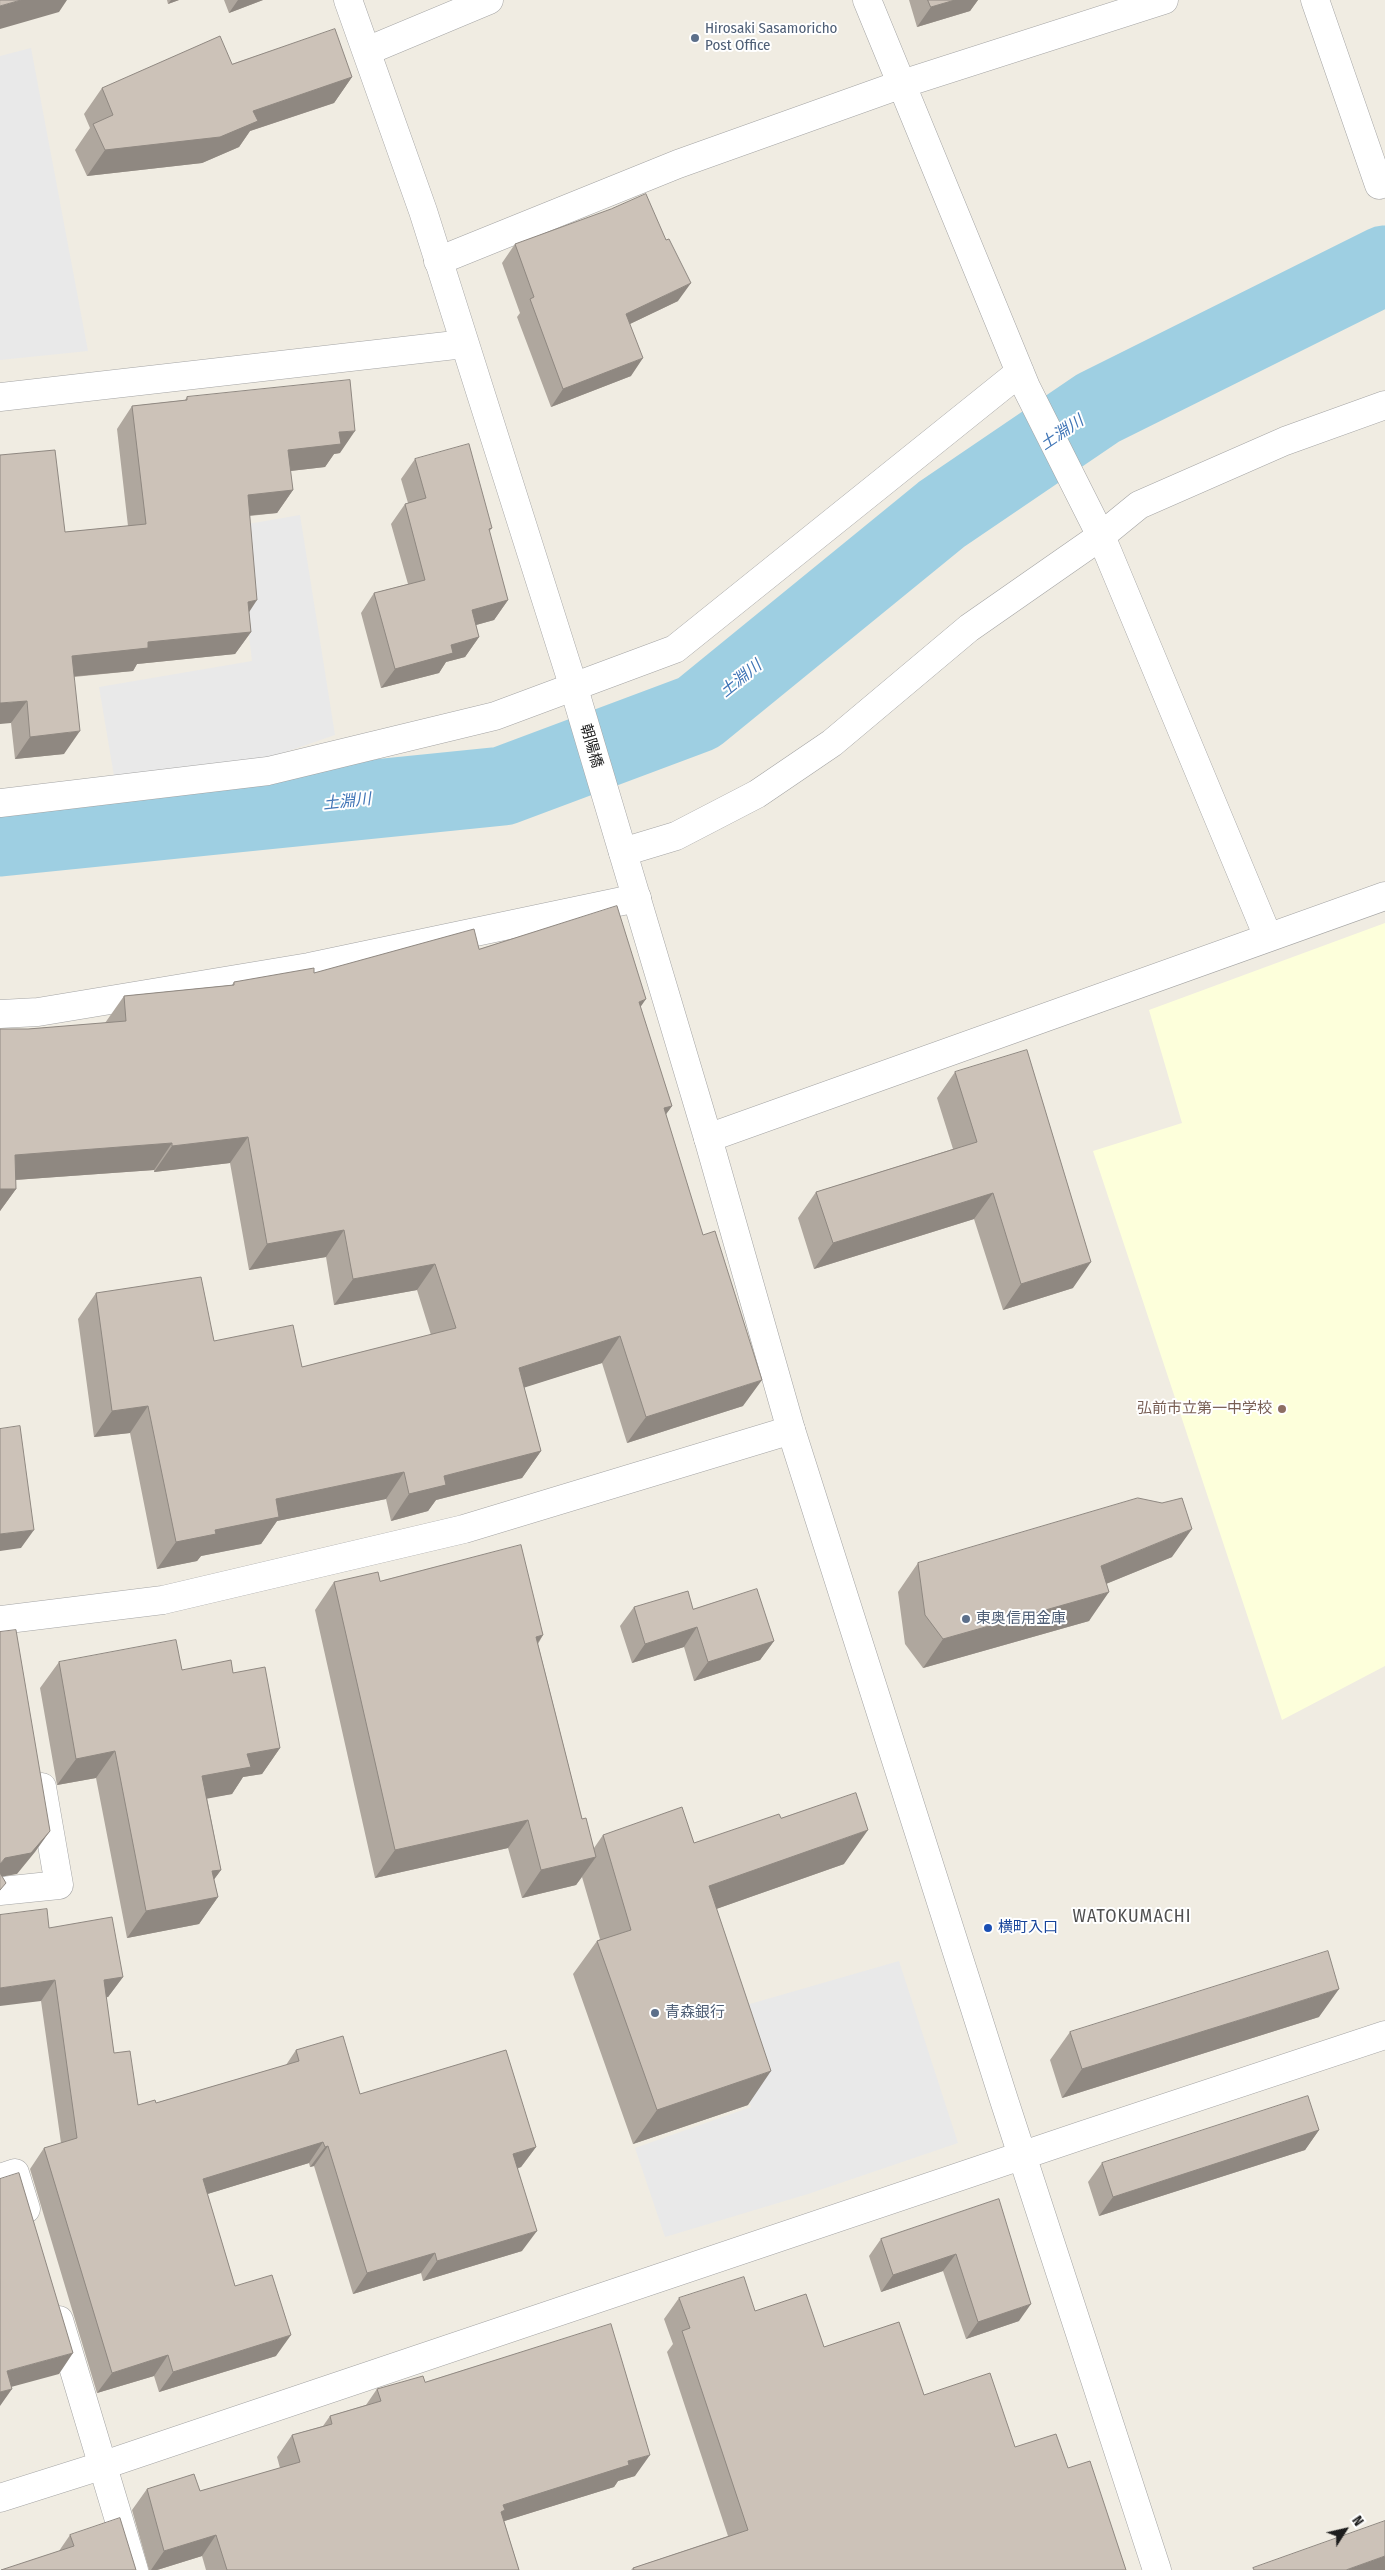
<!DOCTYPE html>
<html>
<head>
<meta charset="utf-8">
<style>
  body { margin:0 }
  #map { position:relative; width:1385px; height:2570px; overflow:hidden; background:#f0ece2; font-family:"Fira Sans Condensed",sans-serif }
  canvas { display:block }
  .north { position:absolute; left:1320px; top:2505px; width:50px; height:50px; -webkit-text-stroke:4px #fff; paint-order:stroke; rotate:55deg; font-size:14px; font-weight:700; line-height:20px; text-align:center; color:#1d1d1d }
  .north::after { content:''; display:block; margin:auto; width:18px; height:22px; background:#1d1d1d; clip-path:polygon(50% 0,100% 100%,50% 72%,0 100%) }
</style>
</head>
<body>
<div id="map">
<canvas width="1385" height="2570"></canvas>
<div class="north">N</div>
</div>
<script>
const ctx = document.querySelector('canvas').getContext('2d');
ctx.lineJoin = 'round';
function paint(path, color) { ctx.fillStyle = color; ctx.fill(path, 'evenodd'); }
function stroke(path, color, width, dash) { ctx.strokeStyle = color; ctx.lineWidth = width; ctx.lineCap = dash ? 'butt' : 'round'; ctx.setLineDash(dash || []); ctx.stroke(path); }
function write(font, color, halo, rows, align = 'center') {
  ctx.font = font + ' "Fira Sans Condensed","Noto Sans JP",sans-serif'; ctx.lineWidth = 4; ctx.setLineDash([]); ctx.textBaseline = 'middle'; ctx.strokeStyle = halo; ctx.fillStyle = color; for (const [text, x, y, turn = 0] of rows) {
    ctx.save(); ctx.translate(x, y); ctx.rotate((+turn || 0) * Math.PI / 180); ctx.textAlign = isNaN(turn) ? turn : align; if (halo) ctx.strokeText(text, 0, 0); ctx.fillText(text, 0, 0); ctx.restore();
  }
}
paint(new Path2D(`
  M1385,923V1666L1282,1720L1093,1151L1182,1123L1149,1010Z`), '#fdffdb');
paint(new Path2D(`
  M31,48L88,351L0,360V56Z
  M300,515L335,735L268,758L114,776L99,687L252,661L236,526Z
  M899,1961L958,2143L808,2194L665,2237L635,2148L751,2107L722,2012Z`), '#e9e9e9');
stroke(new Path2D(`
  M0,837L503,786L698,713L942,514L1098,408L1385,265`), '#9ecfe2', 79);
const minor = new Path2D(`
  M867,0L1026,387L1101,536L1268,937
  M1315,0L1379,185
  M367,51L489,0
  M438,261L678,164L902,84L1164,0
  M0,803L268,771L495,716L675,649L1020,372
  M623,852L676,836L757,794L832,743L969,628L1101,536L1139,505L1285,441L1385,405
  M0,1014L38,1012L309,967L637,898
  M708,1138L1385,896
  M0,1620L163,1600L464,1529L791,1430
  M0,1891L59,1885L42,1787
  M0,2178L15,2173L26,2209
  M59,2320L134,2570`);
const tertiary = new Path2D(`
  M348,0L423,211L573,685L708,1138L791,1430L1004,2100L1157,2570
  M0,397L464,344
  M0,2498L104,2465L1083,2135L1385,2035`);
stroke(minor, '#a4a4a4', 29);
stroke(tertiary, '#a4a4a4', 29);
stroke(minor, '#fff', 28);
stroke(tertiary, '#fff', 28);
paint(new Path2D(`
  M167,0H179L168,4Z
  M224,0H263L229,13Z
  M909,0H978L970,11L917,27Z
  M232,64L352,77L334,103L250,131L239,147L202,163L87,176L75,150L90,128L84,114L102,88Z
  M515,244L678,301L630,324L631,376L551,407L517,317L520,313L502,263Z
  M187,397L340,453L334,454L325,467L290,471L293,490L277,513L250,516L249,613L251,632L235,654L137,664L133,671L74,677L64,754L15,759L11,723L65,532L128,526L117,429L132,406L185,400Z
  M415,459L492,528L489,532L508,600L494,620L476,625L479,637L465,657L446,662L439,673L381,688L361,613L374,593L408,584L391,524L405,504L408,503L401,479Z
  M479,949L640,1008L672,1106L666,1114L743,1406L627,1443L602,1363L524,1387L541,1451L522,1478L436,1500L428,1511L391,1521L386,1499L277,1521L261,1544L201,1556L197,1561L157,1569L130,1433L94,1437L78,1319L96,1293L214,1341L302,1367L431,1335L417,1290L334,1305L326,1257L249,1270L230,1163L154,1172V1170L15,1180L16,1189L0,1211V1029H28L105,1023L124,996L232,985L234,982L314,973Z
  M955,1072L1073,1288L1003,1310L974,1219L814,1269L798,1218L816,1192L953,1149L937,1098Z
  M1172,1557L1106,1584L1089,1621L923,1668L905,1644L898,1592L918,1563Z
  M380,1581L543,1635L538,1644L582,1819L594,1848L603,1835L694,1843L781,1818L844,1864L716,1909L748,2105L633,2144L573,1974L597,1941L600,1939L582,1877L576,1885L522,1898L508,1848L375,1878L315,1610L334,1582Z
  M634,1607L693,1609L774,1641L760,1660L694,1681L684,1647L632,1663L620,1626Z
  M59,1662L233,1673L280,1748L262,1774L243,1777L232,1794L207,1798L221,1870L214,1879L218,1897L199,1924L127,1938L96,1778L57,1785L40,1688Z
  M49,1928L123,1977L108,1997H106L114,2053L138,2105L156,2103L286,2065L296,2050L360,2094L536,2147L521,2167L517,2169L522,2251L423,2281L421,2273L353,2294L314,2166L310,2167L309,2163L207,2194L235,2286L276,2356L159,2392L154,2376L97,2393L30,2169L44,2148L61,2143L41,2001Z
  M1319,2017L1062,2098L1050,2060L1070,2032Z
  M1319,2130L1305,2150L1099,2216L1088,2182L1102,2163Z
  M999,2199L1019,2321L966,2339L943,2271L881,2292L869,2256L881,2239Z
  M679,2298L755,2311L824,2347L924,2395L1015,2447L1068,2468L1126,2570H631L633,2568L728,2536L667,2352L673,2344L664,2319Z
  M425,2382L635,2476L618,2481L614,2487L504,2521L519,2570H206L202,2556L157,2570H149L132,2510L147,2489L200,2491L280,2468L277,2457L292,2435L323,2426L330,2416L366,2405L377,2389Z
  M70,2535L136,2570L59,2551Z`), '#afa79e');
paint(new Path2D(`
  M21,0H67L59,12L0,29V6Z
  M171,0H179L168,4Z
  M238,0H263L229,13Z
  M955,0H978L970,11L917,27L931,7Z
  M352,77L334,103L250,131L239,147L202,163L87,176L105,150L253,111Z
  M691,283L678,301L613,332L626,314Z
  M643,358L631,376L551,407L563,389Z
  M355,431L340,453L334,454L325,467L273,473L288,450L339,432Z
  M293,490L277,513L232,517L248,495Z
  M257,600L242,623L248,602Z
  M508,600L494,620L458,630L472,610Z
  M251,632L235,654L137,664L133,671L56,678L72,656L148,642Z
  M479,637L465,657L446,662L439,673L381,688L395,669L451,645Z
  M27,701L11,723L0,724V703Z
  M80,731L64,754L15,759L30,737Z
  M646,999L628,1025L639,1002Z
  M672,1106L653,1132L664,1108Z
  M248,1137L230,1163L154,1172L172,1146Z
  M172,1143L154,1170L0,1181L15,1155Z
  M0,1189H16L0,1211Z
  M993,1193L974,1219L814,1269L833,1243Z
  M344,1230L326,1257L249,1270L267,1244Z
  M1091,1262L1073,1288L1003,1310L1021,1284Z
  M435,1264L417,1290L334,1305L353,1279Z
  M620,1336L602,1363L501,1395L519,1368Z
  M762,1380L743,1406L627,1443L646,1417Z
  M148,1406L130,1433L94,1437L112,1411Z
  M541,1451L522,1478L436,1500L428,1511L391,1521L409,1494L444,1476Z
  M404,1472L386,1499L277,1521L261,1544L201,1556L197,1561L157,1569L176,1542L215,1530L276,1499Z
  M1192,1529L1172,1557L1081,1594L1101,1566Z
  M34,1530L21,1548L0,1551V1534Z
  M1109,1592L1089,1621L923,1668L943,1639Z
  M697,1627L684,1647L632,1663L645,1644Z
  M543,1635L524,1663L536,1637Z
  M774,1641L760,1660L694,1681L708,1662Z
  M280,1748L262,1774L243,1777L232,1794L184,1803L202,1776L247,1754Z
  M115,1751L96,1778L57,1785L76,1759Z
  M528,1820L508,1848L375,1878L395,1850Z
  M868,1830L844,1864L685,1920L709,1886Z
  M50,1831L35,1852L17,1874L0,1877V1864L5,1858Z
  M596,1857L576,1885L522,1898L541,1870Z
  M221,1870L202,1896L212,1871Z
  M218,1897L199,1924L127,1938L146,1911Z
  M123,1977L108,1997L89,2000L104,1980Z
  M55,1980L41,2001L0,2006V1988Z
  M1339,1989L1319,2017L1062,2098L1082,2069Z
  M771,2071L748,2105L633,2144L657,2110Z
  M1319,2130L1305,2150L1099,2216L1113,2197Z
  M323,2142L309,2163L188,2200L203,2179Z
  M328,2146L314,2166L310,2167L325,2147Z
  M536,2147L521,2167L498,2174L513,2154Z
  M537,2231L522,2251L423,2281L437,2261Z
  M435,2253L421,2273L353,2294L367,2273Z
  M956,2254L943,2271L881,2292L893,2275Z
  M1031,2304L1019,2321L966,2339L978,2322Z
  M291,2335L276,2356L159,2392L173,2372Z
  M73,2353L59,2374L0,2390L7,2371Z
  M168,2355L154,2376L97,2393L112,2373Z
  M12,2389L0,2406V2392Z
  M650,2455L635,2476L618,2481L614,2487L495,2524L503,2505L628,2461Z
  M216,2535L202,2556L157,2570H151L164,2551Z
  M1385,2556V2570H1346Z`), '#8f8881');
const building = new Path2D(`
  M0,0H21L0,6Z
  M928,0H955L931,7Z
  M335,29L352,77L253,111L258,121L220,137L105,150L93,124L113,115L102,88L220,36L232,64Z
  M646,194L666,240L669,239L691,283L626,314L643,358L563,389L530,299L534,297L515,244L611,209Z
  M350,380L355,431L339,432L341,444L288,450L293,490L248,495L257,600L248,602L251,632L148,642V648L72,656L80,731L30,737L27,701L0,703V455L55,450L65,532L146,524L132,406L187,400V397Z
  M469,444L492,528L489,529L508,600L472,610L479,637L451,645L453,653L395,669L374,593L425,580L405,504L426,498L415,459Z
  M617,906L646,999L639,1002L672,1106L664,1108L703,1235L715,1231L762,1380L646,1417L620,1336L519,1368L541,1451L444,1476L446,1485L409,1494L404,1472L276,1499L279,1517L215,1530L216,1534L176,1542L148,1406L112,1411L96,1293L201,1277L214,1341L293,1325L302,1367L456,1328L435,1264L353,1279L344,1230L267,1244L248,1137L172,1146V1143L15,1155L16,1189H0V1029H28L126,1021L124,996L234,985V982L314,968V973L474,929L479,949Z
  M1027,1050L1091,1262L1021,1284L993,1193L833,1243L816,1192L977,1142L955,1072Z
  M20,1426L34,1530L0,1534V1429Z
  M1138,1498L1162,1503L1182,1498L1192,1529L1101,1566L1109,1592L943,1639L925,1615L918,1563Z
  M521,1545L543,1635L536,1637L582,1819L586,1818L596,1857L541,1870L528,1820L395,1850L334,1582L378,1572L380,1581Z
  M757,1589L774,1641L708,1662L697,1627L645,1644L634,1607L688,1591L693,1609Z
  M16,1630L50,1831L31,1853L5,1858L0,1864V1866V1632Z
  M176,1640L182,1670L231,1660L233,1673L265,1667L280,1748L247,1754L251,1767L202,1776L221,1870L212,1871L218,1897L146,1911L115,1751L76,1759L59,1662Z
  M856,1793L868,1830L709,1886L771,2071L657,2110L597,1941L631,1930L603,1835L682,1807L694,1843L779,1814L781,1818Z
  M0,1873L6,1883L0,1890Z
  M47,1909L49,1928L112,1917L123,1977L104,1980L114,2053L130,2051L138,2105L155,2100L156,2103L299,2061L296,2050L343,2036L360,2094L506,2050L536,2147L513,2154L537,2231L437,2261L435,2253L367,2273L328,2146L325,2147L323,2142L203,2179L235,2286L272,2275L291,2335L173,2372L168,2355L112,2373L44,2148L77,2138L55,1980L0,1988V1915Z
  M1328,1951L1339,1989L1082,2069L1070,2032Z
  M1308,2096L1319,2130L1113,2197L1102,2163Z
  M19,2173L73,2353L7,2371L12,2389L0,2392V2179Z
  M999,2199L1031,2304L978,2322L956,2254L893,2275L881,2239Z
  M744,2277L755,2311L806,2294L824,2347L899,2322L924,2395L990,2373L1015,2447L1056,2434L1068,2468L1090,2461L1126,2570H634L633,2568L748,2530L682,2331L690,2328L679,2298Z
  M611,2324L650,2455L628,2461L629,2465L503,2505L505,2510L501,2512L519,2570H227L216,2535L164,2551L147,2489L194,2474L200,2491L300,2462L292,2435L332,2424L330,2416L381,2401L377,2389L423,2376L425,2382Z
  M120,2518L136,2570H1L74,2546L70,2535Z
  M1385,2521V2556L1346,2570H1254L1253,2568Z`);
paint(building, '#ccc2b8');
stroke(building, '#8f8881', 1);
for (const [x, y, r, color] of [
  [695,38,5,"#5c6f8a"],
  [1282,1409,5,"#8d6e63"],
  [966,1619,5,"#5c6f8a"],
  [988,1928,5,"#1a4fb4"],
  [655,2013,5,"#5c6f8a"]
]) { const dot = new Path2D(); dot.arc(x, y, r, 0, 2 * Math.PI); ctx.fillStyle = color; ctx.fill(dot); stroke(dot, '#fff', 2); }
write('15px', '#4e5e75', '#fff', [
  ["Hirosaki Sasamoricho",705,29],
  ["Post Office",705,46],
  ["東奥信用金庫",976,1619],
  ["青森銀行",665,2013]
], 'left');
write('15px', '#1d1d1d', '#fff', [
  ["朝陽橋",591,746,74]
]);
write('15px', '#785e54', '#fff', [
  ["弘前市立第一中学校",1272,1409]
], 'right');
write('15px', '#164399', '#fff', [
  ["横町入口",998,1928]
], 'left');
write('italic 16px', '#4075b6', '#fff', [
  ["土淵川",1062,433,-34],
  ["土淵川",741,679,-39],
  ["土淵川",347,802,-6]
]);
ctx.letterSpacing = '1px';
write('18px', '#505050', '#fff', [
  ["WATOKUMACHI",1132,1917]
]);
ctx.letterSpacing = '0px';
</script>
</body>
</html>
